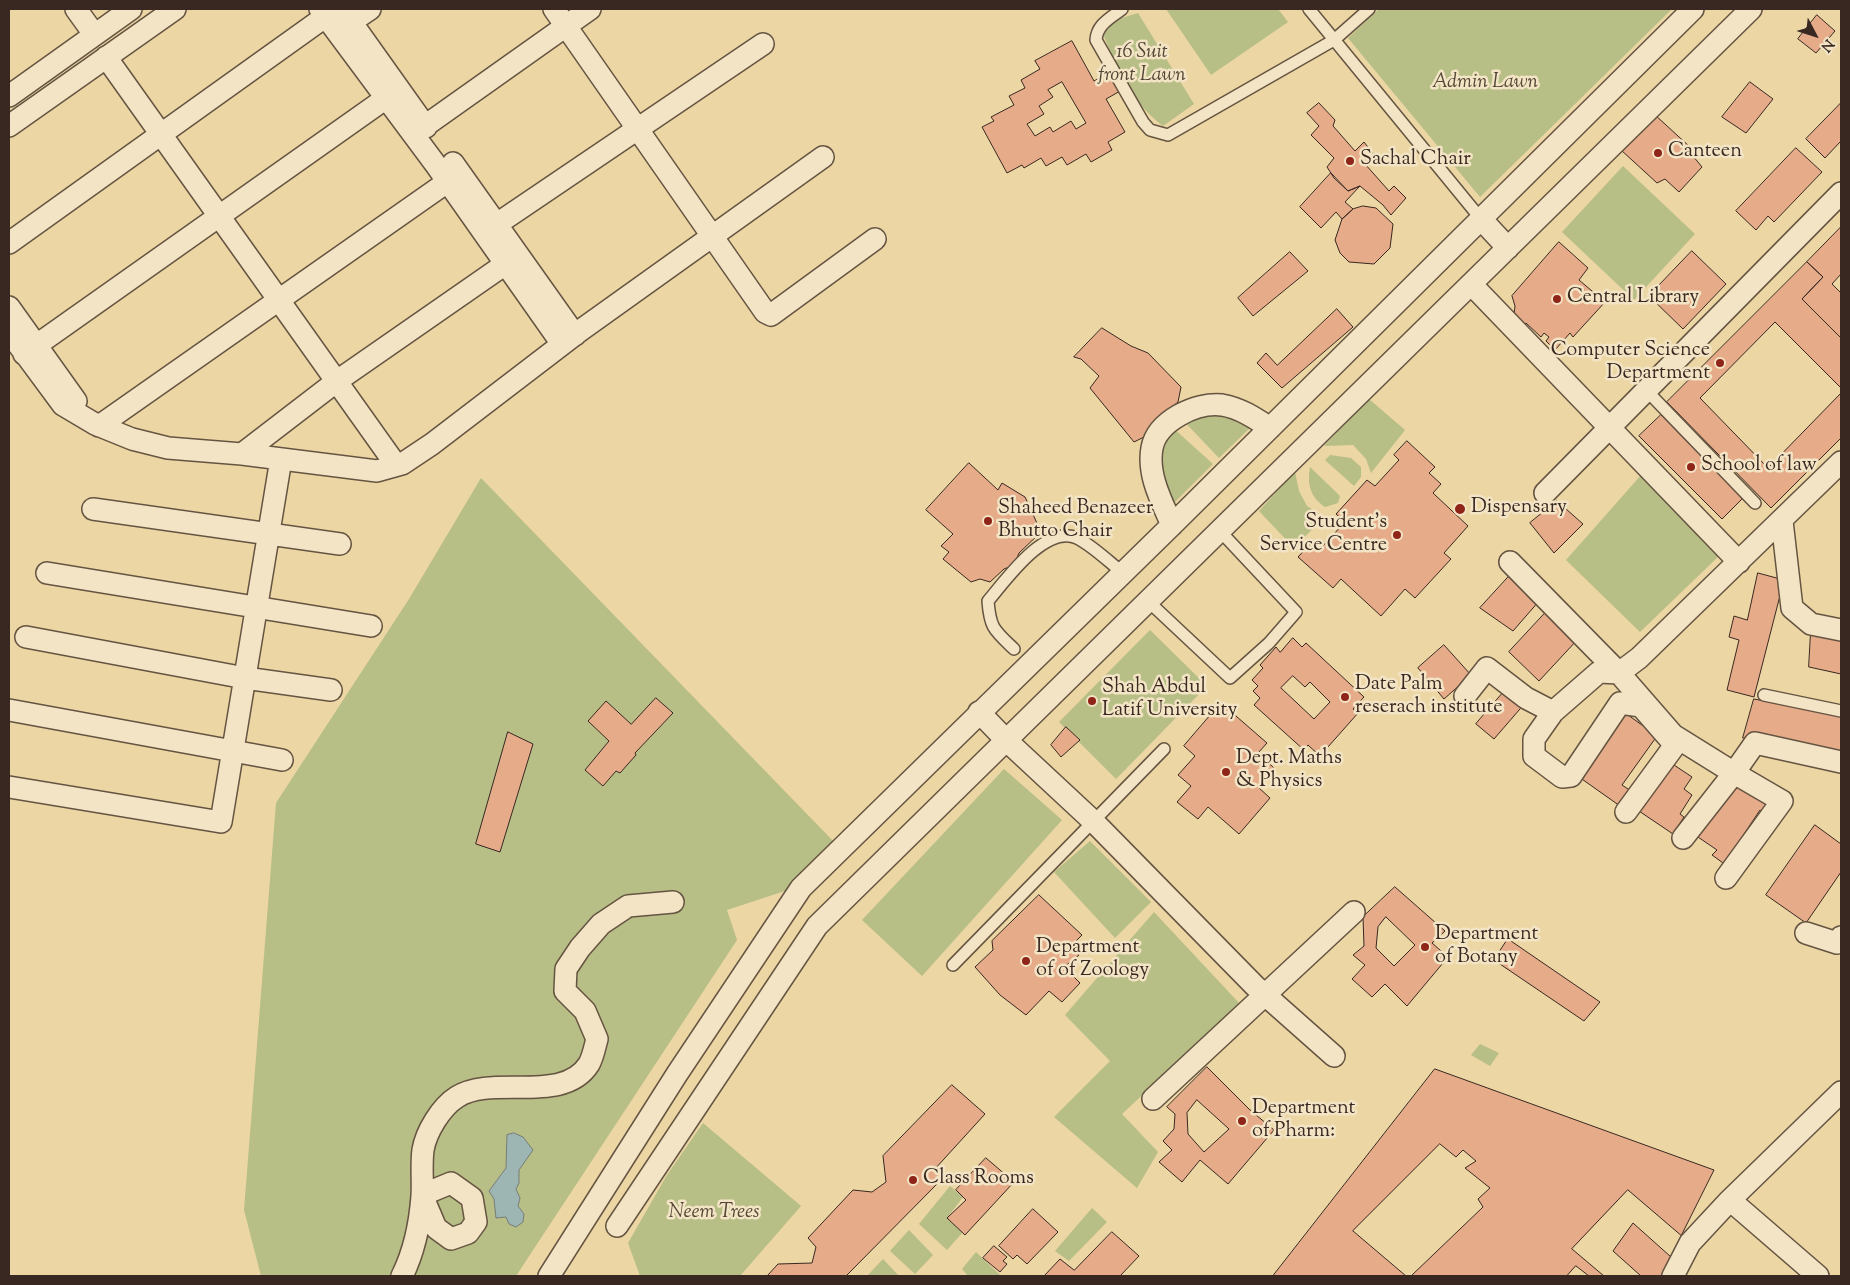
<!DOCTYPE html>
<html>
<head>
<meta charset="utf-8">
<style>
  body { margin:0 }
  #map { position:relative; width:1850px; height:1285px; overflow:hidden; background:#ebd6a4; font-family:"Sorts Mill Goudy",serif }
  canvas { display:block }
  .frame { position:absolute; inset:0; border:10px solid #392821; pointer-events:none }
  .north { position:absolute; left:1790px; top:10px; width:50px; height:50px; -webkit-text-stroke:4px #f2e4c4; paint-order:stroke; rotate:130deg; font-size:14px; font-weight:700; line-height:20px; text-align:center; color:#392821 }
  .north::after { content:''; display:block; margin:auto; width:18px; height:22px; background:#392821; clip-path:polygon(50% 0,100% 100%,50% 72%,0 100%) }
</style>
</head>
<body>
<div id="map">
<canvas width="1850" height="1285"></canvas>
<div class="frame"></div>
<div class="north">N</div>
</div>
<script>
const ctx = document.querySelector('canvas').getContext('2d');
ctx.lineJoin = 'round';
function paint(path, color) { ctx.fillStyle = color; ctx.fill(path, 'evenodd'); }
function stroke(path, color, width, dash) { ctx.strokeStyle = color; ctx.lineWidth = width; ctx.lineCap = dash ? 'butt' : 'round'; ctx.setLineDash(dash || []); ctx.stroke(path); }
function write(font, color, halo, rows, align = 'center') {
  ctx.font = font + ' "Sorts Mill Goudy",serif'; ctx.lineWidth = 5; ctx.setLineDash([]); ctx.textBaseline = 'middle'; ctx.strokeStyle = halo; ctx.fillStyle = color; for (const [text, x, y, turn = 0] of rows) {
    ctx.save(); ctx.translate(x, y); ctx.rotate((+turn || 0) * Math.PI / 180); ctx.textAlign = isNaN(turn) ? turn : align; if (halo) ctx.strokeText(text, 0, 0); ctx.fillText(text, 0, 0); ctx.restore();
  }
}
paint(new Path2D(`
  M1166,9H1278L1288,22L1211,75Z
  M1379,9H1672L1480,197L1348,38Z
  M1138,13L1194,104L1163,126C1131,101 1118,71 1103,34L1112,21Z
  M1623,166L1695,234L1634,300L1562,232Z
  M1369,399L1405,430L1371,473L1366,459L1353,445L1324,446Z
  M1221,405L1255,423L1219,458L1178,415Z
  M1172,427L1213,464L1172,505L1152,447Z
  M1330,455L1351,458L1361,467V477L1354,486L1325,460Z
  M1310,467L1340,496L1338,503L1325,507C1310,497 1307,484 1310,467Z
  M1295,472L1299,491L1307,506L1324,517L1294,548L1259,511Z
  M1642,474L1723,552L1640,632L1566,560Z
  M481,478L836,844L797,887L727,910L737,940L516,1276H261L244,1210L276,803L409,599Z
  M1150,630L1207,686L1116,779L1059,722Z
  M1004,769L1062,820L922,976L862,920Z
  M1090,841L1151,902L1115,938L1054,872Z
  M1154,912L1240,1004L1122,1114L1158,1152L1137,1188L1054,1117L1110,1061L1065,1015Z
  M1480,1044L1499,1053L1490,1066L1471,1055Z
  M703,1123L801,1206L740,1276H640L628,1243L667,1175Z
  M950,1186L963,1197L947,1218L963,1232L947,1250L919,1224Z
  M1092,1208L1107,1222L1069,1261L1055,1251Z
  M909,1230L933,1255L915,1274L890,1251Z
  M976,1252L1001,1276H968L962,1269Z
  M883,1259L899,1276H867Z`), '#b7be86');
const water = new Path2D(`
  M514,1133L523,1137L533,1150L519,1170V1183L516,1189L520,1198L518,1206L524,1214L523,1222L516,1227L509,1224L506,1217L496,1218L494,1199L489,1191L506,1168L507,1135Z`);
paint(water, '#9eb6b3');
stroke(water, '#767d79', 1);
const building = new Path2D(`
  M1817,15L1835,31L1816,53L1798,39Z
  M1072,41L1094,81L1111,71L1122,90L1106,99L1125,132L1108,142L1112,150L1091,162L1086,154L1067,165L1062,157L1046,166L1041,158L1024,168L1022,165L1007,173L982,127L994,121L991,117L1014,105L1009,96L1025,88L1021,80L1040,69L1035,61ZM1062,82L1086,123L1076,129L1071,121L1053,132L1050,127L1035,136L1027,124L1044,114L1039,106L1053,97L1048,90Z
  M1750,82L1773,99L1746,133L1722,117Z
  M1319,103L1335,120L1333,126L1355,151L1364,142L1374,155L1365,164L1389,191L1394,186L1406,198L1391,215L1383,205L1360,186L1348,191L1334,178L1327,167L1334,158L1311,135L1319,126L1307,113Z
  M1841,103V141L1825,158L1806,139Z
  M1654,114L1690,147L1688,150L1702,167L1679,192L1665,179L1657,183L1621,150Z
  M1796,148L1822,172L1774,222L1768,216L1756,230L1736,211Z
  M1331,173L1348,191L1360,186L1345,202L1353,209L1342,219L1336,212L1321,228L1300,207Z
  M1363,206L1376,208L1393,224L1390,248L1374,264L1349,262L1340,253L1335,240L1342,219L1353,209Z
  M1841,227V274L1832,284L1841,293V338L1802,299L1823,277L1807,262Z
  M1559,242L1588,268L1579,280L1605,302L1573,337L1570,333L1555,350L1546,341L1549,337L1544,333L1541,337L1526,323L1523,326L1514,315L1515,306L1512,296Z
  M1692,251L1726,284L1683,329L1649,296Z
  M1290,252L1308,271L1253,316L1238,298Z
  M1807,262L1823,277L1802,299L1841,338V388L1775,322L1700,398L1768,468L1841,393V438L1771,508L1667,402Z
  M1337,309L1353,327L1282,388L1257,363L1266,353L1277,365Z
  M1102,328L1131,346L1148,353L1181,387L1178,402L1164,414L1150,434L1134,442L1090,388L1099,376L1081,359L1074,357Z
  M1661,415L1743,498L1722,519L1639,436Z
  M1407,441L1435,467L1429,473L1441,484L1433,493L1468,526L1444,553L1451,559L1415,598L1405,589L1381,616L1341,579L1333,588L1298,557L1311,543L1319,550L1345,522L1336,514L1367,480L1375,486L1399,460L1394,455Z
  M969,463L998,490L1002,483L1025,497L1041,532L1019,553L1014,565L1004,569L990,582L980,579L971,582L943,559L949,552L941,546L953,534L926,510Z
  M1557,501L1583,524L1554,553L1530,523Z
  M1513,572L1540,600L1513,631L1480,608Z
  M1758,573L1784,580L1754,697L1727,690L1739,640L1729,637L1734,616L1747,620Z
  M1548,610L1578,639L1539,681L1509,652Z
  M1811,631L1841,638V674L1809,667Z
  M1293,638L1302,647L1306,643L1364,697L1353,709L1358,713L1320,756L1308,745L1304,750L1254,705L1260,698L1253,691L1258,686L1252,680L1263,668L1260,665L1276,647L1280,652ZM1293,676L1305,687L1310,682L1330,702L1314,719L1281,688Z
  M1444,645L1471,675L1444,699L1418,668Z
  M1508,687L1526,702L1494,739L1476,724Z
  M656,698L673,713L635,753L636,755L620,773L616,771L603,786L585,770L609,741L588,721L606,701L631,724Z
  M1754,699L1841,715V755L1743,738Z
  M1221,703L1267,743L1258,753L1274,768L1258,787L1270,798L1239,834L1208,807L1198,819L1177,802L1191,786L1178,775L1195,756L1184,746Z
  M1624,712L1657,736L1622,785L1631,791L1620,806L1579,777Z
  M1066,727L1080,740L1061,757L1051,745Z
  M508,732L533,744L500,852L476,844Z
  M1668,761L1692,777L1684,789L1692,795L1680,814L1684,817L1673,834L1636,809Z
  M1735,776L1772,801L1764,813L1760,810L1734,849L1730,868L1712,855L1717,850L1695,835Z
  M1815,825L1841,844V872L1806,923L1766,895Z
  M1395,887L1445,931L1432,943L1448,957L1407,1006L1385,984L1372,997L1352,979L1365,965L1353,955L1364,946L1363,917ZM1386,917L1415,945L1394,966L1376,948L1378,927Z
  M1039,895L1082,935L1072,945L1079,955L1064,967L1080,983L1062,1002L1049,991L1026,1015L1000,995L975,967L993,950L992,941Z
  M1508,939L1600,1002L1584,1021L1494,960Z
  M1207,1067L1249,1109L1274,1130L1228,1184L1200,1160L1182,1182L1159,1162L1172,1150L1163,1141L1174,1129L1175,1114L1167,1107ZM1197,1100L1229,1129L1204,1152L1188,1134L1187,1113Z
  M1435,1069L1714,1170L1661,1276H1273Z
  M952,1085L985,1114L934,1170L942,1178L935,1186L846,1276H767L778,1264L812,1263L816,1247L808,1238L853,1190L872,1192L886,1182L883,1156Z
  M1440,1144L1456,1157L1463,1150L1476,1161L1465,1168L1490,1188L1478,1199L1483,1207L1411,1276H1406L1353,1231Z
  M986,1158L1014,1182L965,1235L947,1218L966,1200L956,1190Z
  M1628,1190L1690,1243L1671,1257L1633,1223L1613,1251L1641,1276H1604L1572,1249Z
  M1033,1209L1058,1232L1027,1264L1017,1255L1013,1259L999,1246Z
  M1112,1232L1139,1256L1120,1276H1044L1060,1259L1074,1270Z
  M994,1246L1007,1257L1003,1261L1007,1264L1000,1272L983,1258Z
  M1576,1266L1589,1276H1567Z`);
paint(building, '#e6ac8a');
stroke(building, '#392821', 1);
const lane = new Path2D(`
  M1122,9C1111,18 1097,24 1096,40L1143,122L1150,130L1168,135L1334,40L1369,9
  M1309,9L1481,219
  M1647,391L1755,503
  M1149,602L1230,678L1269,643L1296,612L1220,531
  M1014,649C994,630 990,628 988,601C1006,580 1045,524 1077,538C1093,546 1109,562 1123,573
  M1764,695L1841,711
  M953,965L1164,749`);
const street = new Path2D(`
  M76,9L94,34
  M320,9L436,165L562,344
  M342,9L426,127
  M554,9L765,312L771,315L875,239
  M339,30L370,9
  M106,57L396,465
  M9,96L131,9
  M9,126L175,9
  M415,133L590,9
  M453,163L575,335
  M1481,219L1508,248
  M497,224L763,44
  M9,243L336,9
  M1471,284L1739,562
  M9,307L76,401
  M9,332L63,405L95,424L132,439L168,448L242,454L377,471L402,464L432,444L581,330L823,157
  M24,354L399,89
  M99,426L460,173
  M242,454L337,381L517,256
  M1545,493L1841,193
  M93,509L340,544
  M1782,521L1792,608L1811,624L1841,630
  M1172,525C1162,502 1147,475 1152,448C1157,421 1196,402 1222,405C1240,408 1255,418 1270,428
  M1510,562L1619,673
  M47,573L371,626
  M26,637L245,678L331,690
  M1465,696L1487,668L1526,698L1553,712L1599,672L1619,673
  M9,710L282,760
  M979,712L1007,741L1093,821L1255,986L1334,1056
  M1553,712L1534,739V756L1562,777L1571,776L1620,703L1641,706L1675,745L1626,812
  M9,787L221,822L281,459
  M1683,838L1734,773L1673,735L1619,673L1639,658L1841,462
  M1726,878L1782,801L1734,773L1755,743L1841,762
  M1806,933L1837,943L1841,937
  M1153,1099L1354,912
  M451,1183L472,1198L476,1222L468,1233L451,1239L436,1228L422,1195Z
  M1730,1200L1818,1276
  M617,1226L817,926L1751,9
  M402,1276C414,1252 420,1223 422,1196C423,1181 421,1165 423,1150C426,1132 441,1107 457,1097C493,1074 563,1105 589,1064C593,1057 595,1046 597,1039L585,1011L565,991L566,969L580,948L601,924L628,906L673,902
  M549,1276L677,1074L801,888L1172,525L1693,9
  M1673,1276L1690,1243L1730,1200L1841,1092`);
stroke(lane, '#665442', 14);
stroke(street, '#665442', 24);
stroke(lane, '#f2e4c4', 11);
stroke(street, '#f2e4c4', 21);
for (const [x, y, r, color] of [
  [1658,153,5,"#8f2418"],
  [1350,161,5,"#8f2418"],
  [1557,299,5,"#8f2418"],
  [1720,363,5,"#8f2418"],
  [1691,467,5,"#8f2418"],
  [1460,509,6,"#8f2418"],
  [988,521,5,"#8f2418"],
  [1397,535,5,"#8f2418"],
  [1345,697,5,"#8f2418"],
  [1092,701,5,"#8f2418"],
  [1226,772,5,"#8f2418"],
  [1425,947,5,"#8f2418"],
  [1026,961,5,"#8f2418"],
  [1242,1121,5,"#8f2418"],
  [913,1180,5,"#8f2418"]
]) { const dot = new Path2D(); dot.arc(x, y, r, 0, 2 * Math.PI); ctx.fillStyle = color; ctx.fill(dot); stroke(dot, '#f2e4c4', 2); }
write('italic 20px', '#524635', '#f2e4c4', [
  ["16 Suit",1142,54],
  ["front Lawn",1142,77],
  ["Admin Lawn",1485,84],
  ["Neem Trees",714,1214]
]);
write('20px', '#392821', '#f2e4c4', [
  ["Canteen",1668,153],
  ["Sachal Chair",1360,161],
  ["Central Library",1567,299],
  ["Computer Science",1710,352,"right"],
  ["Department",1710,375,"right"],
  ["School of law",1701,467],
  ["Dispensary",1471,509],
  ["Shaheed Benazeer",998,510],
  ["Bhutto Chair",998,533],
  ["Student's",1387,524,"right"],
  ["Service Centre",1387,547,"right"],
  ["Date Palm",1355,686],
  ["reserach institute",1355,709],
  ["Shah Abdul",1102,689],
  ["Latif University",1102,712],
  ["Dept. Maths",1236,760],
  ["& Physics",1236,783],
  ["Department",1435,936],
  ["of Botany",1435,959],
  ["Department",1036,949],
  ["of of Zoology",1036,972],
  ["Department",1252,1110],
  ["of Pharm:",1252,1133],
  ["Class Rooms",923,1180]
], 'left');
</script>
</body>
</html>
